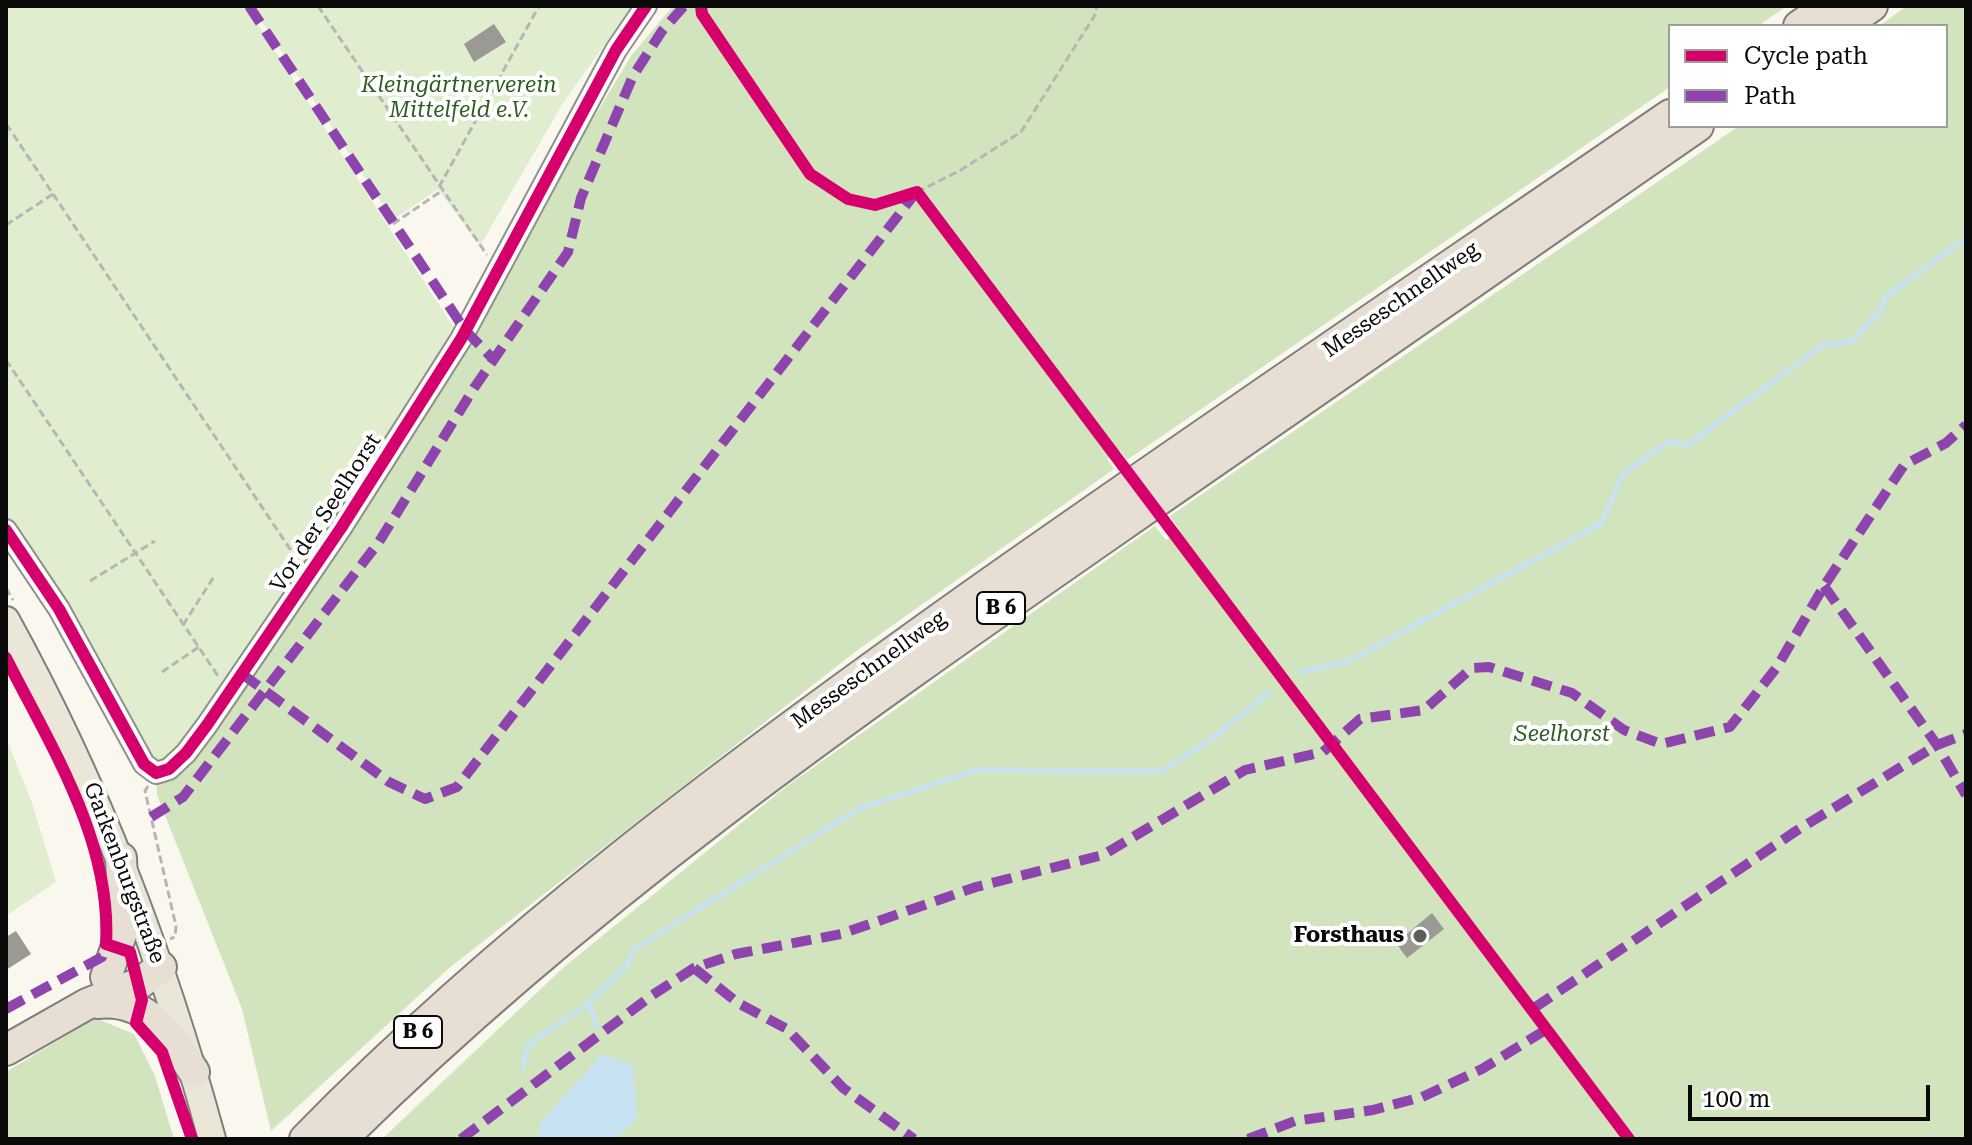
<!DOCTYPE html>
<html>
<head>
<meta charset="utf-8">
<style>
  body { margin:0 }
  #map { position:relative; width:1972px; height:1145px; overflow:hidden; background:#f9f7ee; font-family:"Roboto Serif",serif }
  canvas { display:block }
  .frame { position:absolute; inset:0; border:8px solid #0a0a0a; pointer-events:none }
  .legend { position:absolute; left:1668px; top:24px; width:280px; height:104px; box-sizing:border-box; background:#fff; border:2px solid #9d9d9d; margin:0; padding:10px 14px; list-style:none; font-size:24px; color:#0a0a0a }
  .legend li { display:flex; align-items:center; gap:16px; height:40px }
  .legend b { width:40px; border:2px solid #9d9d9d }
  .scale { position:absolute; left:1688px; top:1085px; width:242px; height:36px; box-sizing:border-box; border:4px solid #0a0a0a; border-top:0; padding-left:10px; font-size:24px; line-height:28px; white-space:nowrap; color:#0a0a0a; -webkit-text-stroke:6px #fff; paint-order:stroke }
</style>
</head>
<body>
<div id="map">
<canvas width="1972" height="1145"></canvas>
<div class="frame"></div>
<ul class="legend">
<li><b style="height:10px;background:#d6006c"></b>Cycle path</li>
<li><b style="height:10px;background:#8e44ad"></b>Path</li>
</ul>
<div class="scale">100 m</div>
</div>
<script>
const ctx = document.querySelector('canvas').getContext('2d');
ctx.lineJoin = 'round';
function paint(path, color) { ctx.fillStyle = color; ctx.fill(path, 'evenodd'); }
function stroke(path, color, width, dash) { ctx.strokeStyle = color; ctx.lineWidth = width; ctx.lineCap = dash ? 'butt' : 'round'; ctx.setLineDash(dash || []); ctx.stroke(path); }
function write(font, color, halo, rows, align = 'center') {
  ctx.font = font + ' "Roboto Serif",serif'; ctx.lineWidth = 8; ctx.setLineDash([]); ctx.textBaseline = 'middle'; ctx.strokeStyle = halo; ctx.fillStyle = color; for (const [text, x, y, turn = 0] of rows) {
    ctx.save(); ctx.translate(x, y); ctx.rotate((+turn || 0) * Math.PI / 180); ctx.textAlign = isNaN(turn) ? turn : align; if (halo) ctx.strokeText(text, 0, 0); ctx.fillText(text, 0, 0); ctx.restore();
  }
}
paint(new Path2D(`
  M6,6H246L461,339L207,725L156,773L6,530Z
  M251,6H632L563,103L480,246L438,189L393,220Z
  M6,738L32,803L56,882L6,916Z`), '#e1edcf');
paint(new Path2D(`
  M673,6H1787L1758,26H1670V87L1127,460L1120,450L1107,459L1114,469L859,649L449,968L271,1131L242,1009L157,795L156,773L169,769L466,330L631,56Z
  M1907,6H1966V1139H382L564,967L787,786L1155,526L1166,540L1179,529L1170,516L1739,126H1946V26H1879Z
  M95,1018L134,1034L155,1076L174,1139H6V1072Z`), '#d1e4bd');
paint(new Path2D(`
  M602,1054L633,1065L637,1119L614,1139H539L540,1123Z`), '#c6e2f1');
stroke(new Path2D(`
  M1300,672L1349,661L1602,523L1622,475L1669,441L1686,446L1823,345L1853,341L1882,309L1885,297L1966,238
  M597,1027L589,1003L627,965L633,950L860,808L977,770L1162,771L1212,739L1269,692
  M523,1068L528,1045L589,1003`), '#c6e2f1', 5);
paint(new Path2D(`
  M494,24L506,42L474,62L464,44Z
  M1432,913L1444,929L1407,958L1396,943Z
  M16,931L31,954L6,970V937Z`), '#9b9994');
const minor = new Path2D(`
  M6,530L59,609L144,764L156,773L169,769L186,753L207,725L341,528L461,339L616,50L646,6`);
const major = new Path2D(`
  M6,620C98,787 162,955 212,1139`);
const highway = new Path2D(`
  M1799,26L1828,6
  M1843,26L1872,6
  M106,977L124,926L121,858
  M97,1003C147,997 170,1035 194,1072
  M6,1050L87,1004L140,983L161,967
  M305,1139C505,934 738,762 970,597C1201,434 1437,275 1670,115
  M342,1139C582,901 848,716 1124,524C1315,391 1506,258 1698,126`);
stroke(minor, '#92918d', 24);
stroke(major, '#7f7e7a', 30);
stroke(highway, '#7f7e7a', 34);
stroke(new Path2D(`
  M318,6L487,255
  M6,124L11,131L6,134
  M439,187L539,6
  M917,192L959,171L1021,132L1095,15L1097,6
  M53,194L292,552
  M393,224L443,190
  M6,225L53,194L11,131
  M6,360L218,676
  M90,581L155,541
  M6,588L13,600
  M183,625L215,575
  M162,672L199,647
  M148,786L145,791L176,926L175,937L170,939`), '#b7b6b5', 3, [8, 4]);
stroke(minor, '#fefefc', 20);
stroke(major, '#eae6d8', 26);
stroke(highway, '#e7ded4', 30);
stroke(new Path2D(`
  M249,6L465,330L494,360
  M1824,586L1937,745L1966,795
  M242,674L389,782L425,799L457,787L914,195
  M151,817L183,797L379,542L474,388L568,252L581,198L633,76L662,31L684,6
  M694,968L738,1003L787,1029L843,1088L914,1139
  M1534,1008L1796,831L1937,745L1966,734
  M6,1009L102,957L106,944
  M461,1139L651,996L694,968L736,954L841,934L976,887L1103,855L1245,770L1323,752L1360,719L1424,710L1472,668L1489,667L1572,693L1624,730L1661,744L1730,727L1777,667L1824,586L1904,465L1946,443L1966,425
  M1248,1139L1295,1121L1373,1110L1422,1097L1482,1069L1547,1029`), '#8e44ad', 10, [20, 10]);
stroke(new Path2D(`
  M701,6L702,14L810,174L848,199L875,205L917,192L1629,1139
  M6,530L59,609L144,764L156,773L169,769L186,753L207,725L341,528L461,339L616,50L646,6
  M6,658C51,747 112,841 106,944L130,952L142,1000L136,1023L162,1052L192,1139`), '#d6006c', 12);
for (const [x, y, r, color] of [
  [1420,936,8,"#5e5d5a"]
]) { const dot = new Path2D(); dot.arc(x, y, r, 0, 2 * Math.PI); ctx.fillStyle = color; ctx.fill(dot); stroke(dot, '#fff', 3); }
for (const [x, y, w] of [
  [1001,608,48],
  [418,1032,48]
]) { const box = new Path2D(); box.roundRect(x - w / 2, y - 16, w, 32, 6); ctx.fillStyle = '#fff'; ctx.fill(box); stroke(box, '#0a0a0a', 2); }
write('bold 20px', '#0a0a0a', null, [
  ["B 6",1001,608],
  ["B 6",418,1032]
]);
write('italic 22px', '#2b5d1f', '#fff', [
  ["Kleingärtnerverein",459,86],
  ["Mittelfeld e.V.",459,111],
  ["Seelhorst",1562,735]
]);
write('22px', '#0a0a0a', '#fff', [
  ["Messeschnellweg",1401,300,-35],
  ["Vor der Seelhorst",326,513,-57],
  ["Messeschnellweg",869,670,-36],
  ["Garkenburgstraße",124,873,69]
]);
write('bold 22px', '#0a0a0a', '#fff', [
  ["Forsthaus",1404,936]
], 'right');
</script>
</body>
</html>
